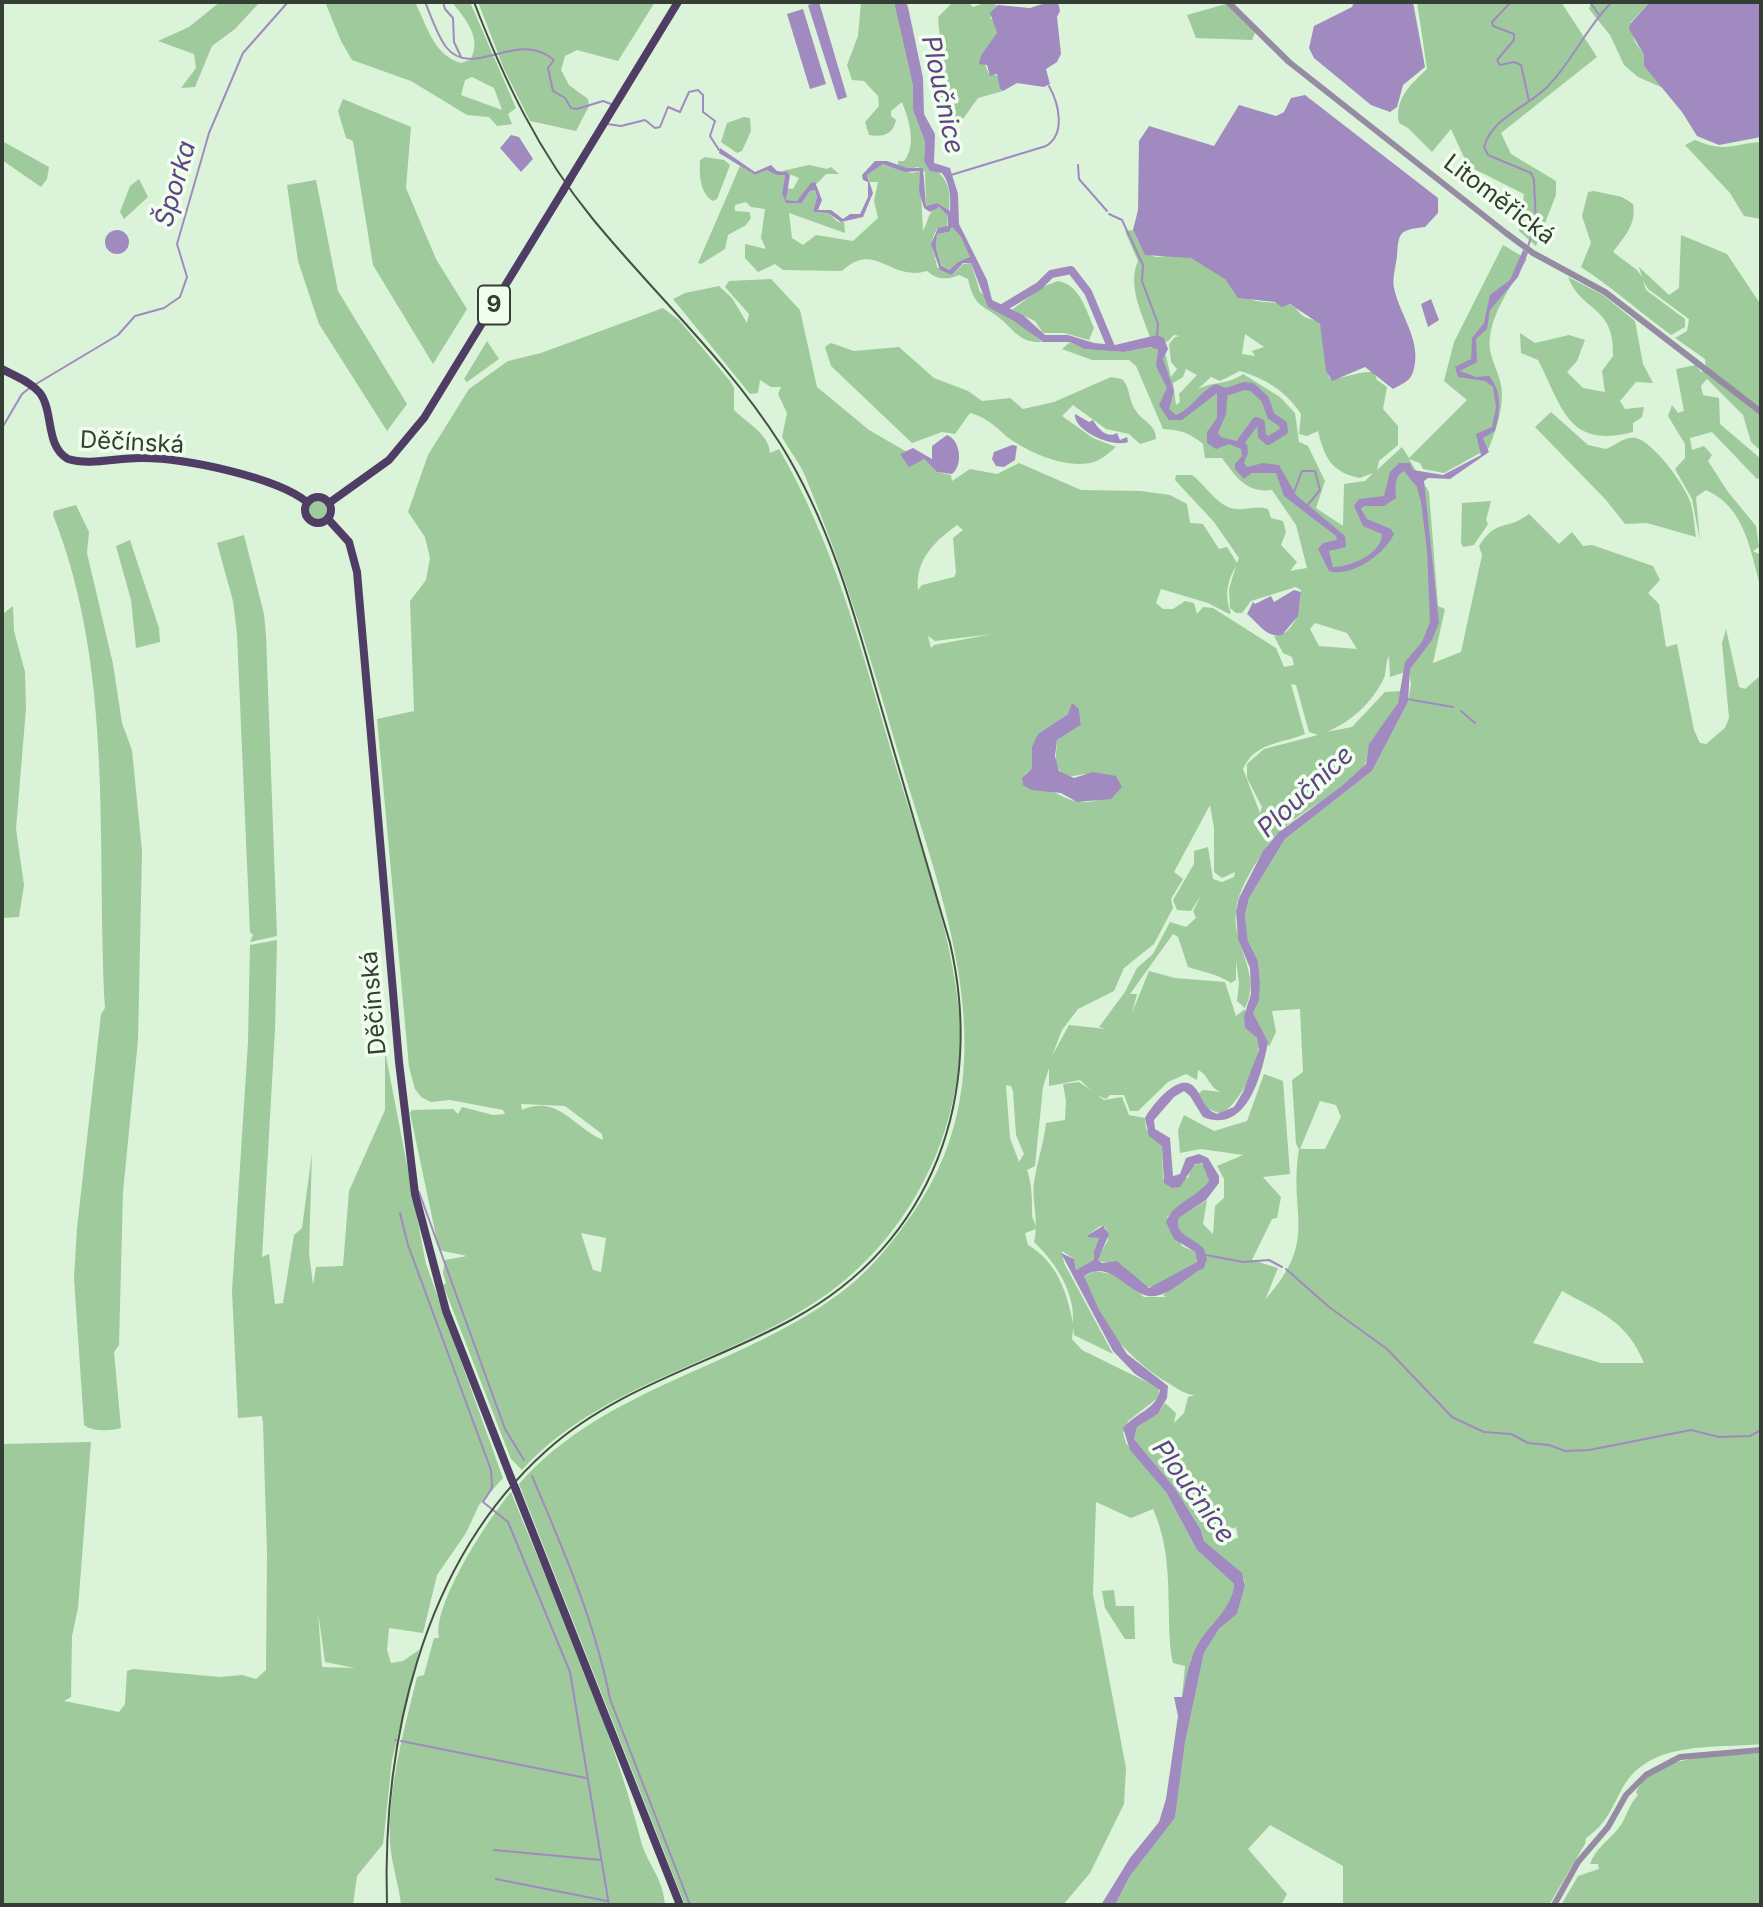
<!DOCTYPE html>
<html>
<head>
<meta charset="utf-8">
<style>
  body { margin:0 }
  #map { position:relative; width:1763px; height:1907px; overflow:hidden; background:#dbf3d9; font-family:Inter,sans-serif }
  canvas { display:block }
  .frame { position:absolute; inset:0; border:4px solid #343e34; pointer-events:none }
</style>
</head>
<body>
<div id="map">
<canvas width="1763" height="1907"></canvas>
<div class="frame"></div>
</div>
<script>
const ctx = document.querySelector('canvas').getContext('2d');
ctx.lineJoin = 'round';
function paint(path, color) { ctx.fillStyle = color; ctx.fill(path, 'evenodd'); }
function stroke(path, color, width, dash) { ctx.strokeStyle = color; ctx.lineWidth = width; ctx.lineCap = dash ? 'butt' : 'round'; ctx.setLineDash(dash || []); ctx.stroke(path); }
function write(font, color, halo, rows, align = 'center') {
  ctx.font = font + ' Inter,sans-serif'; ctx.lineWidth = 7; ctx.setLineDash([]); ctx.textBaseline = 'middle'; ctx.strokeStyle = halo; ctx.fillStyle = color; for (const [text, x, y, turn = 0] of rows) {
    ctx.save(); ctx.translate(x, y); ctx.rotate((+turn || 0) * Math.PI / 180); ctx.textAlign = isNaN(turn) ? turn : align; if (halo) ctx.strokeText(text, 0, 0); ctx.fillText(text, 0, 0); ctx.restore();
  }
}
paint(new Path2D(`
  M220,2H260L235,29L212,46L195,87L181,88L196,68L194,54L158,41L189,27Z
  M325,2H415C427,25 433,55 461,63L470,60C483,38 465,19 452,2H470L516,108L508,114L512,124L497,126L489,117L467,115L411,81L352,60L341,41ZM472,77L494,88L502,110L461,95L465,80Z
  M478,2H655L618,61L577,50L565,56L561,70L569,85L588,99L589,106L576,131L530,121L504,69Z
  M861,2H894L913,86V110L925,142L924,161C945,176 952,183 949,211L937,203L926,206L925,172L918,167L908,169L898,165V161H904C917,145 909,120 902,102L891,111V116L896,120C893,135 883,137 869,135L865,122L879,106L878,96L864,81L852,80L847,65L858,36Z
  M953,2H968L973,7L987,2L997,5L990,18L994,21L997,34L981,55L989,74L999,76L1000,89L1003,91L978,98L963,119L955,120L941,109L933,74L941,52L938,17Z
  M1417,2H1561L1597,57L1501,133L1511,154L1556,181V195L1536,246L1519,231L1524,194L1468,166L1451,129L1432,152L1408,128L1399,123C1394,99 1411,84 1427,69Z
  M1591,2H1650L1630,23L1635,42L1644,55V66L1663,88L1638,77L1624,65L1610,35L1589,9Z
  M1226,4L1255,33L1252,40L1196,38L1187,15Z
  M343,99L411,127L406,188L436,259L467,309L433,364L373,265L353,141L346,138L338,111Z
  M744,117L750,118L751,131L742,151L737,153L721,142L727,123Z
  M1695,140C1725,153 1732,144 1761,142V219L1744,216L1730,193L1685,145Z
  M2,141L49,167L47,179L41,187L2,160Z
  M705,157L724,160L730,165L717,199L713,201C700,194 699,174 700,160Z
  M883,164L912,173L920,171L923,231C928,222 928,210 939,207L948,216L947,227L938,228C927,242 935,252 937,267L952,275L963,264L971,263L980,292L1042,342C1022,343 1016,333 1003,321C984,304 975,310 968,279L959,275C947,280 937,280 927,271C890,282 875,240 842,271L783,270L775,264L758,272L745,258V244L766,249L761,238L765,209L751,207L746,202L735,205V211L749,212L751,218L746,225L728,235L725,249L701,264L698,263L740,166L755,175L767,170L785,175L782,194L786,203L803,202L810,191L815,190L817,197L813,212L828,213L838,222H844L845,233L789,213L792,238L803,245L816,235L853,241L878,218L874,201L878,182H870L867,175Z
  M809,165L827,169L831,167L839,174H826C819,183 808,190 797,201L786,200L787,188L793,189L799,178L782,171Z
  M139,179L148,197L124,219L120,212L130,186Z
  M316,180L338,291L407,404L387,431L319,324L298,261L287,185Z
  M1594,191L1622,197L1633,204C1637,224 1624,237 1613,252L1637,270L1642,277L1639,267L1669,295L1679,288L1681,235L1727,254L1761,305V451L1751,442L1743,415L1707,379L1701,386L1703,395L1719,398L1720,424L1761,459V478L1757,479L1712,432L1690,438L1692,450L1704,446L1712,455L1708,461L1728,492L1756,526L1759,547L1753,551L1761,555V588C1750,551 1746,508 1706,490L1696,497L1700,541L1692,499L1675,469L1685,458V444L1668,416L1672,405L1678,413L1684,411L1676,369L1696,365L1701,372L1706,370L1705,359L1675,338L1687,331L1689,319L1648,289L1643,280L1646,290L1685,319V327L1671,335C1640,312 1613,288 1581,267L1591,243L1582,216L1588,192Z
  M952,227L961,237L971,257L958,262L949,270L941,264L936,248L937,234L949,232Z
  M1133,230C1153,277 1163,245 1193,259C1203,264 1217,272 1225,279C1234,288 1236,295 1249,299C1263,304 1278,301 1291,305C1296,307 1299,313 1303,316C1307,319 1314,319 1318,322C1326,329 1322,366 1330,379C1346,378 1358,371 1374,372L1377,380L1387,387L1383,409L1398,426V445L1379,461L1377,470L1402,447L1409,458L1467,400L1444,381L1454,342L1503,245L1527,259C1514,282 1493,310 1490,337C1487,354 1498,369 1501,385C1505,404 1496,430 1489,448L1444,473L1423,469L1420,463L1409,459L1429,492L1438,606L1445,609L1433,663L1461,652L1482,555L1479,546C1498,517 1505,532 1529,514L1559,544L1572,532L1583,546L1592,545L1653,566L1660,580L1648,593L1659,604L1666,647L1677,644L1694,730L1700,743L1706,744L1725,728L1729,718L1722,643L1726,629L1739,687L1745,689L1761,675V1744C1716,1749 1651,1739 1623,1787C1612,1807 1607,1824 1586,1838L1585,1844L1549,1905H1343V1866L1270,1825L1248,1849L1287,1894L1281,1905H1115L1130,1876L1175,1818L1185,1743L1204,1653L1219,1629L1237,1614L1245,1586L1244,1579L1232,1565L1204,1541L1201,1530L1175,1488L1134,1439L1137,1427L1158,1414L1165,1403L1176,1413L1174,1423L1184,1413L1188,1397L1195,1395C1186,1395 1178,1389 1170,1384C1131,1362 1094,1320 1084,1276L1095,1271L1117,1275L1144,1297H1167L1163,1296C1173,1281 1196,1277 1206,1263L1177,1227L1179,1218L1207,1200L1203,1224L1213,1234L1215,1206L1224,1198V1179L1217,1166L1243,1155L1201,1149L1180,1153L1178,1130L1184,1115L1214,1131L1247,1121L1264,1074L1283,1081L1290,1174L1263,1177L1281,1197L1277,1218L1272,1219L1252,1260L1278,1268L1265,1300C1320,1238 1288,1217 1299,1149L1296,1144L1292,1080L1303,1072L1300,1009L1272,1011L1276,1032L1269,1047L1253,1013L1260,982L1258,961L1248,941L1245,915L1249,898L1285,839L1372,771L1408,702L1411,684L1409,671L1390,677L1389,656C1385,663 1387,670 1384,678C1373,702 1350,723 1326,732L1352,727L1385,692L1400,691C1400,708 1385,726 1374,737C1365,746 1371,759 1361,770C1332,801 1287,814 1263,852C1253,867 1238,891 1236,910C1231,945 1263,974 1245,1008L1237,1001L1239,984L1236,960V980L1231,983C1218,974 1203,972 1188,967L1178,937L1173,934L1130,994H1137L1132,1013L1149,971L1175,978L1225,982L1236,1016L1245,1009V1028C1249,1032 1255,1034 1257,1039C1265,1057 1238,1106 1221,1114L1206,1108L1198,1094L1203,1090L1221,1092C1209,1088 1209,1075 1198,1070L1197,1080L1186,1074L1168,1082L1138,1111H1130L1124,1095H1110L1106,1099L1097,1095L1104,1100L1122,1097L1129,1115L1145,1118L1146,1129L1162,1146L1163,1179L1188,1178L1191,1168L1199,1162L1207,1169L1209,1180L1200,1192L1167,1217L1182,1246L1195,1252L1197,1262L1157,1286L1146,1287L1122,1265L1099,1261L1098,1258L1108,1240L1106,1228L1100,1226L1088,1235L1099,1238L1094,1251L1095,1260L1076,1270L1074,1259L1062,1251L1064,1263L1113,1354L1074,1335L1073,1328L1072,1339L1082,1350L1159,1388V1397L1128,1421L1123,1433L1126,1443L1166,1492L1197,1550L1234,1584L1231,1602L1191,1659L1182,1697L1185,1666L1173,1663L1171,1654C1166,1605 1174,1555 1153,1509L1131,1518L1096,1502L1093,1594L1126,1768L1124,1804L1090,1873L1063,1905H685L519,1484C608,1383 746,1368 848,1287C874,1266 894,1240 913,1213C1015,1067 942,901 897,749C870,656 843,566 805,476C800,463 789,450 782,437L787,413L778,394L781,387H771L760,380L758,393L750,394L673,299L685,293L719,286L732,298L747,323L749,314L725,287L729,281L771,279L800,310L817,387L869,430L907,452L904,453L917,460L924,459L937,472L951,475L952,481L970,469L997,474L1019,463L1081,490L1141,491L1170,495L1187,504L1190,523L1203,524L1219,549L1227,547L1237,563L1239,558L1214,522L1175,480L1176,475H1192C1206,485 1217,507 1236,509C1248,510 1256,505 1268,509L1271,518L1283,521L1286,532L1281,545L1297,562L1290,571L1307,568L1296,525L1272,490C1246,493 1237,478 1222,458H1205L1203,444C1190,433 1181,430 1163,429L1136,366L1129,360H1092L1062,349L1070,342L1084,349L1124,352L1153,347L1166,356L1171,377L1177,369L1171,362L1169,344L1175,337L1180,336L1174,335L1167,342L1157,335L1150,337C1142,314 1127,285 1138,261L1125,231ZM1245,334L1264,347L1252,351L1255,356L1242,354ZM1186,369L1197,375L1179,394L1180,402L1176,405L1173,383L1183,377ZM1240,371C1266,379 1286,391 1301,414L1299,434L1307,436L1318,431C1324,457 1332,473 1360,478L1373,473L1365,481L1344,484L1343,526L1316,508L1325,481L1308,446L1299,442L1295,413L1280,397L1243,374C1228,385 1214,381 1198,389L1211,377L1220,381ZM957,525L963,530L953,538L956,573L954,577L922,585L918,590C915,560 934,542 957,525ZM1236,566L1229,589L1230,608L1236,613H1242L1251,601L1296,587L1301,590C1300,609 1296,634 1274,636L1283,653L1292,657L1294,665L1284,667L1276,648L1213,608L1203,607L1197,614L1194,603L1185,601L1173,609H1163L1156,603L1161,589L1208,603L1229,614L1231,613C1224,596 1227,581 1236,566ZM1315,623L1347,633L1357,649L1319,646L1310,629ZM992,634L934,645L931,648L928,636L935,641ZM1291,684L1296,685L1309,732L1318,735L1264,749L1247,764V778L1262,807L1260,813L1243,769C1255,742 1281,744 1305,734ZM1071,708L1079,709L1081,725L1057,740C1057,755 1051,768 1068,777L1084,774L1122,787C1111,798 1090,805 1075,801C1060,798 1053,787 1037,790L1025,774L1032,768V755L1038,734L1068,714ZM1210,805L1214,828V872L1222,878L1235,872L1234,877L1222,882L1213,879L1208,847L1194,851V864L1173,900L1177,910L1191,911L1202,894L1193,911L1196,918L1186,927L1170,922L1153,954L1137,968L1125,992L1099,1027L1106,1029L1069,1025L1052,1056L1062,1030L1078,1009L1114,991L1124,968L1154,944L1173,908L1171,899L1183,879L1174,872ZM1049,1068V1086L1080,1080L1091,1090L1079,1082L1063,1084L1066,1101L1065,1120L1046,1123C1044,1142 1038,1159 1035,1177C1030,1199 1040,1220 1034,1242C1056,1263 1075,1292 1073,1323C1067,1292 1057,1262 1028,1245L1025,1233L1036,1229C1036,1222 1032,1220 1032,1214C1032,1198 1032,1184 1027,1170L1035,1166L1043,1087ZM1006,1085L1011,1086L1013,1091L1016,1135L1024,1154L1019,1162L1010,1138ZM1320,1101L1336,1105L1341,1117L1325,1149H1300ZM1562,1291C1600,1312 1627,1321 1644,1363H1601L1533,1343ZM1195,1484C1205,1503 1200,1520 1220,1534L1236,1527L1238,1538L1220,1542L1201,1516Z
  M1568,277L1603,295L1635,321L1643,364L1653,383L1636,382L1620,401L1625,409L1644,407L1642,417L1633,423V432C1567,449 1563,408 1538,360L1521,353L1520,333L1535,343L1569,335L1585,340L1577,361L1567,372L1583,388L1605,392L1602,371L1613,356C1615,305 1582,313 1568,277Z
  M1058,281C1080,285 1086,310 1094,328L1089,340L1064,333H1043L1035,321L1012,310L1042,287Z
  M663,308L679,320L730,381L734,388V410C747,423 769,434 770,453L779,449C833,542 860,644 890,747C914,829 952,929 959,1013C967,1113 922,1216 845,1280C748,1361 610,1374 522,1470L511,1459L443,1285L446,1283L443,1273L445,1260L467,1256L439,1250L410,1113L412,1110L453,1109L458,1114L462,1107L493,1115L505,1114L503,1110L450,1100L431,1102L421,1097L415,1089L409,1067L377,719L414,711L410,601L426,580L430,558L425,537L408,512L428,455L469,389L508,361L541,353ZM521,1104L565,1106L602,1134L603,1140C574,1128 558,1094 522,1110ZM581,1233L606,1238L601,1272L593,1270Z
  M487,341L499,359L467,382L464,379Z
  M831,343L854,351L899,347L934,378L968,391L982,401L1010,398L1023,409L1054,402L1111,377L1122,379C1131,388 1128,401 1136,411C1143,422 1156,424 1156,439L1140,444L1129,434L1106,429L1073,405L1062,416L1093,438L1116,447C1110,452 1101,460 1094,462C1067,470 1027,452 1006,436C994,425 986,417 970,413L955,434L942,432L912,443L831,366L825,347Z
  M1551,412L1588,445L1606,449C1616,445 1625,436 1636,438C1653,442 1683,483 1689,499C1694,510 1694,525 1696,537L1647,523L1625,524L1606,500L1535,427Z
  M307 510a10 10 0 1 1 20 0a10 10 0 1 1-20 0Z
  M1491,501L1486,520L1488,524L1474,545L1463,547L1461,543L1462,503Z
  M76,505L89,532L87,553L113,664L122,723L132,750L142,851L138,1040L123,1192L119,1345L114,1352L121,1428C110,1431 92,1432 84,1425L74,1278L77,1228L101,1014L105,1008C96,845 115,671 53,515L54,511Z
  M244,535L264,614L266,635L277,936L250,942L253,935L250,932L237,634L233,601L217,543Z
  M130,540L159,628L160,642L136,648L131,600L116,546Z
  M13,606L14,631L25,672L26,708L16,829L24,885L19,917L2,918V622L4,613Z
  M277,940L275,1030L262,1257L269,1254L275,1304L283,1303L294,1235L302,1228L312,1153L309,1253L313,1285L316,1267L343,1266L349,1191L385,1110V1051L426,1264L503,1478L479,1505L466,1533L437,1575L423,1633L389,1628L387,1650L391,1663L403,1661L419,1650L392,1760L383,1844L357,1876L353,1905H2V1444L91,1442L78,1608L72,1636L71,1697L64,1701L119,1712L125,1704L127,1671L133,1669L220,1677L242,1675L256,1679L266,1670L267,1554L263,1423L262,1416L238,1418L232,1291L248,1042L250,945ZM318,1612L325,1662L355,1668L322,1667Z
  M511,1492C557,1607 611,1722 641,1841C647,1864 663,1877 665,1905H401C399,1884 391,1863 390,1842C388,1787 404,1730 417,1677L424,1675L434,1638H439C432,1605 488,1519 511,1492Z
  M1114,1590L1116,1606H1134L1135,1639H1125L1105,1608L1102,1591Z
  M1761,1753V1905H1561L1578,1876L1599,1869L1598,1864H1590C1595,1849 1608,1841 1618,1829C1627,1818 1628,1805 1638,1795L1636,1792C1658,1751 1722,1757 1761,1753Z`), '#9fca9c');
paint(new Path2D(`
  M819,2L847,97L838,100L808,5Z
  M894,2H906L908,7L923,78L924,114L935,134L934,163L950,168L958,194L959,224L987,280L992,300L1023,315L1045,335H1068L1094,343L1115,345L1157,335L1164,338L1168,349L1163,359L1174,391L1169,409L1176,415C1192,409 1200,391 1216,384L1228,389L1226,414L1218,433L1221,437L1247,444L1248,453L1244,463L1247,467L1263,463L1279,465L1296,495L1345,536L1346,547L1329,551L1333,567C1350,567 1382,554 1382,534L1363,526L1354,506L1359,499L1384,496L1390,472L1399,463H1410L1413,470L1443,475L1481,455L1476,434L1492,427L1496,407L1493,387L1485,381L1458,377L1455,367L1471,359L1472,338L1484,323L1490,295L1510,280L1523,250L1528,253L1518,277L1490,310L1487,329L1476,339L1477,362L1460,371L1476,377L1489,376C1503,392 1500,412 1495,431L1483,438L1489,452L1450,479L1428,478L1424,481L1439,623L1432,640L1410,669L1408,702L1372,771L1285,839L1249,898L1245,915L1248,941L1258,961L1260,982L1259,1000L1253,1013L1268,1042C1262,1074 1247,1135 1203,1117L1190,1096L1184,1091L1174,1097L1154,1120L1155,1129L1170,1138L1173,1176L1180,1174L1186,1158L1199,1154L1208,1158L1219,1176V1183L1206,1200L1179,1218C1173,1235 1195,1238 1204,1249L1207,1259L1204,1268C1188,1275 1167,1299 1149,1296C1128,1293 1109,1258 1084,1276L1099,1310L1127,1354L1168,1386L1167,1398L1158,1414L1137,1427L1134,1439L1175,1488L1201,1530L1204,1541L1242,1573L1245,1586L1237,1614L1219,1629L1204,1653L1185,1743L1175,1818L1130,1876L1115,1905H1101L1130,1858L1159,1822L1166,1799L1178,1716L1174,1697H1182C1186,1679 1189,1660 1198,1644C1210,1623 1232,1610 1234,1584L1197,1550L1166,1492L1130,1450L1123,1428C1134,1414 1157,1409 1160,1390L1135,1374L1113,1351L1061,1253L1074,1259L1076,1270L1094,1260V1251L1099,1238L1088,1237V1235L1103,1226L1109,1234L1098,1260L1102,1263L1117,1261L1149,1288L1197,1262L1195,1252L1174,1239L1166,1222C1173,1202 1198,1198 1209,1180L1202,1163L1195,1164L1180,1187L1172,1188L1164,1183L1162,1146L1149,1136L1145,1118C1152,1105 1181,1068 1196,1089C1204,1100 1203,1108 1217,1114L1234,1107L1243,1092L1259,1050L1257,1038L1245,1028L1244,1016L1251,994L1250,968L1238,939L1236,911L1239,898L1263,851L1279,832L1342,786L1366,764L1369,744L1398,703L1405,662L1422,642L1430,622L1427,550L1421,502L1417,487L1404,471C1393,477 1396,488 1396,498L1384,506H1364L1361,509L1367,519L1391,529L1394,534C1385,554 1351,578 1329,571L1318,549L1323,543L1337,540L1336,536L1284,496L1276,473H1252L1244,479L1235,469V464L1242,456L1241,449L1229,444L1216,449L1207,443V432L1217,418V393L1182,420H1169L1159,405L1167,388L1156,366L1158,350L1151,347L1124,352L1109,351L1084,349L1070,342H1043L1014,321L988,307L971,263H963L952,275L940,270L931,244L938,228L948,226V216L939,207L930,212L924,208L919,191L920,171L905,172L883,164L867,175L873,193L863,217L841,222L828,213L813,212L817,197L815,190L810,191L802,203H786L782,194L785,175H777L767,170L755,175L719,153L720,148L755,172L771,165L777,171L787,172L790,175L786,200L797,201L811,183L815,182L822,200L818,210H831L843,219L850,214H860L868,197V182L863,180L862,175L875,161H887L907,168H923L926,206L937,203L950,211C951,198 950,183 942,173L930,171L924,161L925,142L913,110V86ZM952,227L961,237L970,257L958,262L949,270L941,265L936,248L937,234L949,232Z
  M1049,2H1058L1060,11L1057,17L1061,54L1057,62L1046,69L1050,84L1044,87L1017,83L1003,91L1000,89L997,74L990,76L987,65L979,64L981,55L997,33L990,13L998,5L1030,8Z
  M1354,2H1413L1425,67L1403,85L1397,107L1390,112L1371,105L1314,58L1309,48L1314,26L1352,7Z
  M1650,2H1761V137L1719,145L1697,136L1682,112L1644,66V55L1629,29L1630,24Z
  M803,9L826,84L810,89L787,14Z
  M1305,95L1438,198V213L1425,227C1398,230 1399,233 1397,256C1396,266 1392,278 1394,288C1400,316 1423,342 1413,372C1410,382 1401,384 1393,389L1365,367L1332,381L1326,371L1320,324L1290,304L1282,307L1275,302L1238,298L1225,279L1191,258L1145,255L1133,230L1138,210L1139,141L1149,126L1214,146L1239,105L1276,116L1284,112L1291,98Z
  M511,135L519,137L533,159L521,172L500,148Z
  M105 242a12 12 0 1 1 24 0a12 12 0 1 1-24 0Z
  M1431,299L1439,320L1428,327L1421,304Z
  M1075,414L1089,422L1093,420C1098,429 1107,439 1117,433L1120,440L1127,437L1128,442C1111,448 1073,430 1075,414Z
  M947,435C961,440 963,466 952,474L937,472L924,459L909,467L900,454L913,448L932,459V446Z
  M1012,445L1017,446L1015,460L1004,467L996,466L992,459L994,452Z
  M1294,590L1301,592L1298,616L1282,635C1266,638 1258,623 1247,614L1253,602L1255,604L1271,596L1274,602Z
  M1072,703L1079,709L1081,725L1057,740L1055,756L1059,771L1074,778L1093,772L1116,776L1122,787L1111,799L1077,802L1061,793L1032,790L1023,785L1022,778L1032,768V747L1038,734L1068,714Z`), '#a18abf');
stroke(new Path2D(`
  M425,2C431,16 437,35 446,47C473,81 517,28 554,60L548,68L553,91L565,98L571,108L577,109L603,101L611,104
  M443,2L445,9L453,18L454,42L461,57
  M1511,2L1492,22L1493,26L1514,34V40L1497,60L1500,65L1514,62L1521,65L1529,101
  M1590,2L1599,15
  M607,124L621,126L645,120L655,128L660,127L668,107L680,112L689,92L698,90L703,95V112L715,121L710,136L719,150
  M1078,165L1079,179L1107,211
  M951,175L1046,146C1066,134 1059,104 1049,86
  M1109,214L1122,220L1143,265L1142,281L1158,324L1157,336
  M1528,246L1536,223L1534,180L1531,173L1488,155L1484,147C1492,118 1525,108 1546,88C1572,63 1586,27 1612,2
  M36,384L118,335L135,316L164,308L180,297L187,277L177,244L209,133L243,53L288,2
  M2,428L22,394L31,387
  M1294,492L1302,471H1315L1320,490L1306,507
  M1407,699L1453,707
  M1461,711L1475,723
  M419,1192L505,1429L524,1460
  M400,1213L408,1245L491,1470L492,1488L483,1502L508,1522L570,1672L609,1905
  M1206,1255L1243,1262L1269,1260L1282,1267
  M1286,1269L1329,1307L1387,1349L1452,1417L1484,1432L1511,1434L1528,1443L1549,1445L1565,1451L1589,1450L1691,1430L1719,1437L1750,1436L1761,1430
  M532,1476C563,1549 595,1622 610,1699L690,1905
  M395,1740H396
  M401,1741L586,1778
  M494,1850L601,1860
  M496,1879L607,1901`), '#a18abf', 2);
stroke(new Path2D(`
  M1001,309L1039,286L1051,274L1071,270L1088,292L1111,347
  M1223,393L1244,386L1252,387L1265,399L1271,416L1283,424L1284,431L1268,441L1262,436L1261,423L1256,421L1240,443`), '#a18abf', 8);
stroke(new Path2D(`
  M1228,2L1289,62L1506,233L1533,253L1605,292L1761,412
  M1554,1905L1578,1862L1608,1827L1626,1795L1646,1775L1680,1757L1761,1750`), '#958ba3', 6);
stroke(new Path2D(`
  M570,179L678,2
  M2,369C14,376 30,381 40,393C54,412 45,446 68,459C90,466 120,457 143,458C184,458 276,477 307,502
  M305 510a13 13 0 1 1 26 0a13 13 0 1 1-26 0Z
  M329,503L389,460L424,418L563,191
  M328,519L349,542L357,572L399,1062L415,1194L446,1311L511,1478
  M516,1490L680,1905`), '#4f3d65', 8);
stroke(new Path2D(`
  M387,1905C382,1744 421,1563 546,1451C616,1387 711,1364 793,1319C934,1243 985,1094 950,943C927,862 903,781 879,700C854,612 830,524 781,445C728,361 654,294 592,218C539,153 504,80 474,2`), '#465146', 2);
stroke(new Path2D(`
  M563,191L570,179
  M511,1478L516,1490`), '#4f3d65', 8);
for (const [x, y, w] of [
  [494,305,32]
]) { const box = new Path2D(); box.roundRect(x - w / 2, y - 19.5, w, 39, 5); ctx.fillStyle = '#effeed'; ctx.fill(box); stroke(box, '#343e34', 2); }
write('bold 23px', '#343e34', null, [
  ["9",494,305]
]);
write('24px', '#343e34', '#effeed', [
  ["Litoměřická",1499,200,37],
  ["Děčínská",132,443,3],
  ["Děčínská",374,1003,-95]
]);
write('italic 26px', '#624286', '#effeed', [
  ["Ploučnice",942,95,78],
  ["Šporka",176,184,-74],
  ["Ploučnice",1306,792,-43],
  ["Ploučnice",1193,1492,54]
]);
</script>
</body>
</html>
